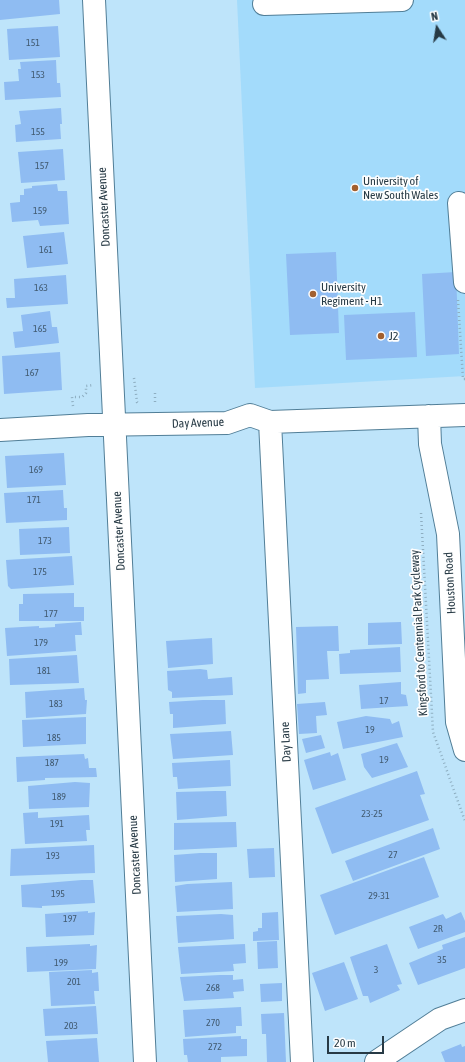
<!DOCTYPE html>
<html>
<head>
<meta charset="utf-8">
<style>
  body { margin:0 }
  #map { position:relative; width:465px; height:1062px; overflow:hidden; background:#bee4fa; font-family:"Asap Condensed",sans-serif }
  canvas { display:block }
  .north { position:absolute; left:417px; top:8px; width:40px; height:40px; -webkit-text-stroke:3px #fefefe; paint-order:stroke; rotate:348deg; font-size:11px; font-weight:700; line-height:16px; text-align:center; color:#273a45 }
  .north::after { content:''; display:block; margin:auto; width:14px; height:18px; background:#273a45; clip-path:polygon(50% 0,100% 100%,50% 72%,0 100%) }
  .scale { position:absolute; left:327px; top:1036px; width:57px; height:18px; box-sizing:border-box; border:2px solid #273a45; border-top:0; padding-left:5px; font-size:12px; line-height:14px; white-space:nowrap; color:#273a45; -webkit-text-stroke:3px #fefefe; paint-order:stroke }
</style>
</head>
<body>
<div id="map">
<canvas width="465" height="1062"></canvas>
<div class="north">N</div>
<div class="scale">20 m</div>
</div>
<script>
const ctx = document.querySelector('canvas').getContext('2d');
ctx.lineJoin = 'round';
function paint(path, color) { ctx.fillStyle = color; ctx.fill(path, 'evenodd'); }
function stroke(path, color, width, dash) { ctx.strokeStyle = color; ctx.lineWidth = width; ctx.lineCap = dash ? 'butt' : 'round'; ctx.setLineDash(dash || []); ctx.stroke(path); }
function write(font, color, halo, rows, align = 'center') {
  ctx.font = font + ' "Asap Condensed",sans-serif'; ctx.lineWidth = 3.5; ctx.setLineDash([]); ctx.textBaseline = 'middle'; ctx.strokeStyle = halo; ctx.fillStyle = color; for (const [text, x, y, turn = 0] of rows) {
    ctx.save(); ctx.translate(x, y); ctx.rotate((+turn || 0) * Math.PI / 180); ctx.textAlign = isNaN(turn) ? turn : align; if (halo) ctx.strokeText(text, 0, 0); ctx.fillText(text, 0, 0); ctx.restore();
  }
}
paint(new Path2D(`
  M237,0H465V376L255,388Z`), '#a3dbfb');
paint(new Path2D(`
  M0,0H59L60,14L0,20Z
  M58,26L60,57L9,60L7,29Z
  M56,60L57,83H60L61,97L5,100L4,82L19,81L18,69H21L20,62Z
  M61,108L62,124H60L61,139L16,142L15,125L21,124L19,111Z
  M63,149L65,180L21,183L18,152Z
  M57,184L58,191H67L69,224L40,226L38,220L12,222L10,203L20,202V195H24V189L32,188V186Z
  M64,232L68,264L27,268L23,236Z
  M336,252L339,333L290,335L286,254Z
  M456,272L459,354L426,356L422,274Z
  M66,275L68,304L7,308L6,298H15L14,279Z
  M50,311L52,327H57L59,343L15,348L13,332L23,331L21,315Z
  M415,312L417,357L346,360L344,315Z
  M60,352L62,390L4,394L2,356Z
  M64,453L66,485L7,488L5,456Z
  M63,490L64,508H67V520L6,523L4,493Z
  M69,527L70,553L20,555L19,529Z
  M72,556L74,585L11,589L8,586L6,560Z
  M74,593V607H84V621H19V604H23V594Z
  M81,622L82,635H75L76,651L7,656L5,628L39,626V628L55,627V624Z
  M401,622L402,644L368,645V623Z
  M338,626L339,651H327L329,679L306,680V693L298,694L296,627Z
  M212,638L213,664L168,668L166,641Z
  M400,647L401,672L340,674L339,654L350,653V650Z
  M77,655L79,683L10,685L9,659Z
  M200,669L207,670L208,679L232,677L233,695L172,698V692L168,690L167,671Z
  M401,682V694L406,695L408,706L361,709L359,685Z
  M84,688L85,700H87L86,714L26,718L25,692Z
  M203,700H225L226,724L173,728V714H170L169,702Z
  M325,702L327,715L316,716L317,733L299,734L297,704Z
  M366,716L390,719L392,724L399,721L403,737L343,749L337,722Z
  M86,717V744L23,747L22,720Z
  M231,731L233,755L173,759L170,734Z
  M321,735L325,748L306,753L302,739Z
  M397,743L408,767L372,778L364,767L361,754Z
  M330,752L331,756L338,753L346,780L313,790L304,760Z
  M84,754L85,759L88,758L89,768H96L97,777L45,778V780L17,782L16,757Z
  M230,760L231,786L178,789L177,777H173L172,763Z
  M417,771L425,794L420,795L429,820L332,854L315,808Z
  M75,782L90,783L89,807L29,809L28,786Z
  M216,791H226L227,816L177,820L176,792Z
  M38,812V818L89,815L90,830H86L87,841L25,844L23,813Z
  M236,822L237,847L174,850V823Z
  M433,828L440,849L353,881L345,861Z
  M94,845L95,873L10,876L11,849Z
  M274,848L275,877L249,878L247,849Z
  M200,853H217V879L175,882L174,855Z
  M424,857L439,897L335,935L320,895Z
  M82,880H93L95,903L42,906V908L22,907L21,885Z
  M232,882L233,909L177,912L175,886L187,884Z
  M88,911V913L95,912L94,935L46,937L45,914Z
  M278,912L279,940L253,941V932L258,931V928H262V913Z
  M461,912L465,921V932L418,949L409,927L443,914L446,919Z
  M221,914L233,915L234,939L178,943L176,916Z
  M465,937V968L418,985L409,963L443,949L442,945Z
  M277,941L278,968L258,969L257,942Z
  M90,944V946L97,945L96,969L27,972L26,947Z
  M245,944L246,963L233,964L234,971L181,974L178,947Z
  M387,944L402,984L397,985L400,990L370,1003L368,996H363L350,957Z
  M344,962L358,999L325,1011L312,973Z
  M92,970V973L98,972L99,991H94L95,1004L51,1006L49,972Z
  M220,975H233V980L243,979L244,991L233,992L234,998L184,1001L180,977Z
  M282,983V1001L261,1002L260,984Z
  M96,1006L98,1034L45,1036L43,1009Z
  M241,1007L242,1026H236V1033L185,1037L183,1010Z
  M284,1013L286,1062H267L266,1034H262L261,1014Z
  M241,1036V1039H247V1056L221,1057V1062H188L187,1055H184L183,1039Z
  M97,1038L99,1062H48L46,1041Z
  M461,1044L462,1047L465,1046V1062H445L441,1052Z`), '#8fbcf2');
const minor = new Path2D(`
  M94,0L145,1062
  M264,4L402,0
  M459,203L465,282
  M429,416L430,444L448,534L457,722L465,750
  M270,422L302,1062
  M0,430L88,425L227,423L250,415L270,422L465,415
  M376,1062L440,1019L465,1010`);
stroke(minor, '#517e97', 24);
stroke(new Path2D(`
  M458,300L463,379H465
  M134,378L137,402L139,404
  M155,393V403
  M73,406L72,397H82L86,393V386L93,385
  M421,513L433,732L465,821`), '#8eaec1', 2.5, [1, 3]);
stroke(minor, '#fff', 22);
for (const [x, y, r, color] of [
  [355,188,4,"#a25f2e"],
  [313,294,4,"#a25f2e"],
  [381,336,4,"#a25f2e"]
]) { const dot = new Path2D(); dot.arc(x, y, r, 0, 2 * Math.PI); ctx.fillStyle = color; ctx.fill(dot); stroke(dot, '#fefefe', 1.5); }
write('10px', '#415a70', null, [
  ["151",33,43],
  ["153",38,75],
  ["155",38,132],
  ["157",42,166],
  ["159",40,211],
  ["161",46,250],
  ["163",41,288],
  ["165",40,329],
  ["167",32,373],
  ["169",36,470],
  ["171",34,500],
  ["173",45,541],
  ["175",40,572],
  ["177",51,614],
  ["179",41,643],
  ["181",44,671],
  ["17",384,701],
  ["183",56,704],
  ["19",370,730],
  ["185",54,738],
  ["19",384,760],
  ["187",52,763],
  ["189",59,797],
  ["23-25",372,814],
  ["191",57,824],
  ["27",393,855],
  ["193",53,856],
  ["195",58,894],
  ["29-31",379,896],
  ["197",70,919],
  ["2R",438,929],
  ["35",442,960],
  ["199",61,963],
  ["3",376,970],
  ["201",74,982],
  ["268",213,988],
  ["270",213,1023],
  ["203",71,1026],
  ["272",215,1047]
]);
write('12px', '#273a45', '#fefefe', [
  ["University of",363,181],
  ["New South Wales",363,195],
  ["University",321,287],
  ["Regiment - H1",321,301],
  ["J2",389,336]
], 'left');
write('12px', '#273a45', '#fefefe', [
  ["Doncaster Avenue",104,207,-93],
  ["Day Avenue",198,423,-2],
  ["Doncaster Avenue",119,531,-93],
  ["Houston Road",450,583,-93],
  ["Kingsford to Centennial Park Cycleway",419,633,-93],
  ["Day Lane",286,742,-93],
  ["Doncaster Avenue",135,855,-93]
]);
</script>
</body>
</html>
